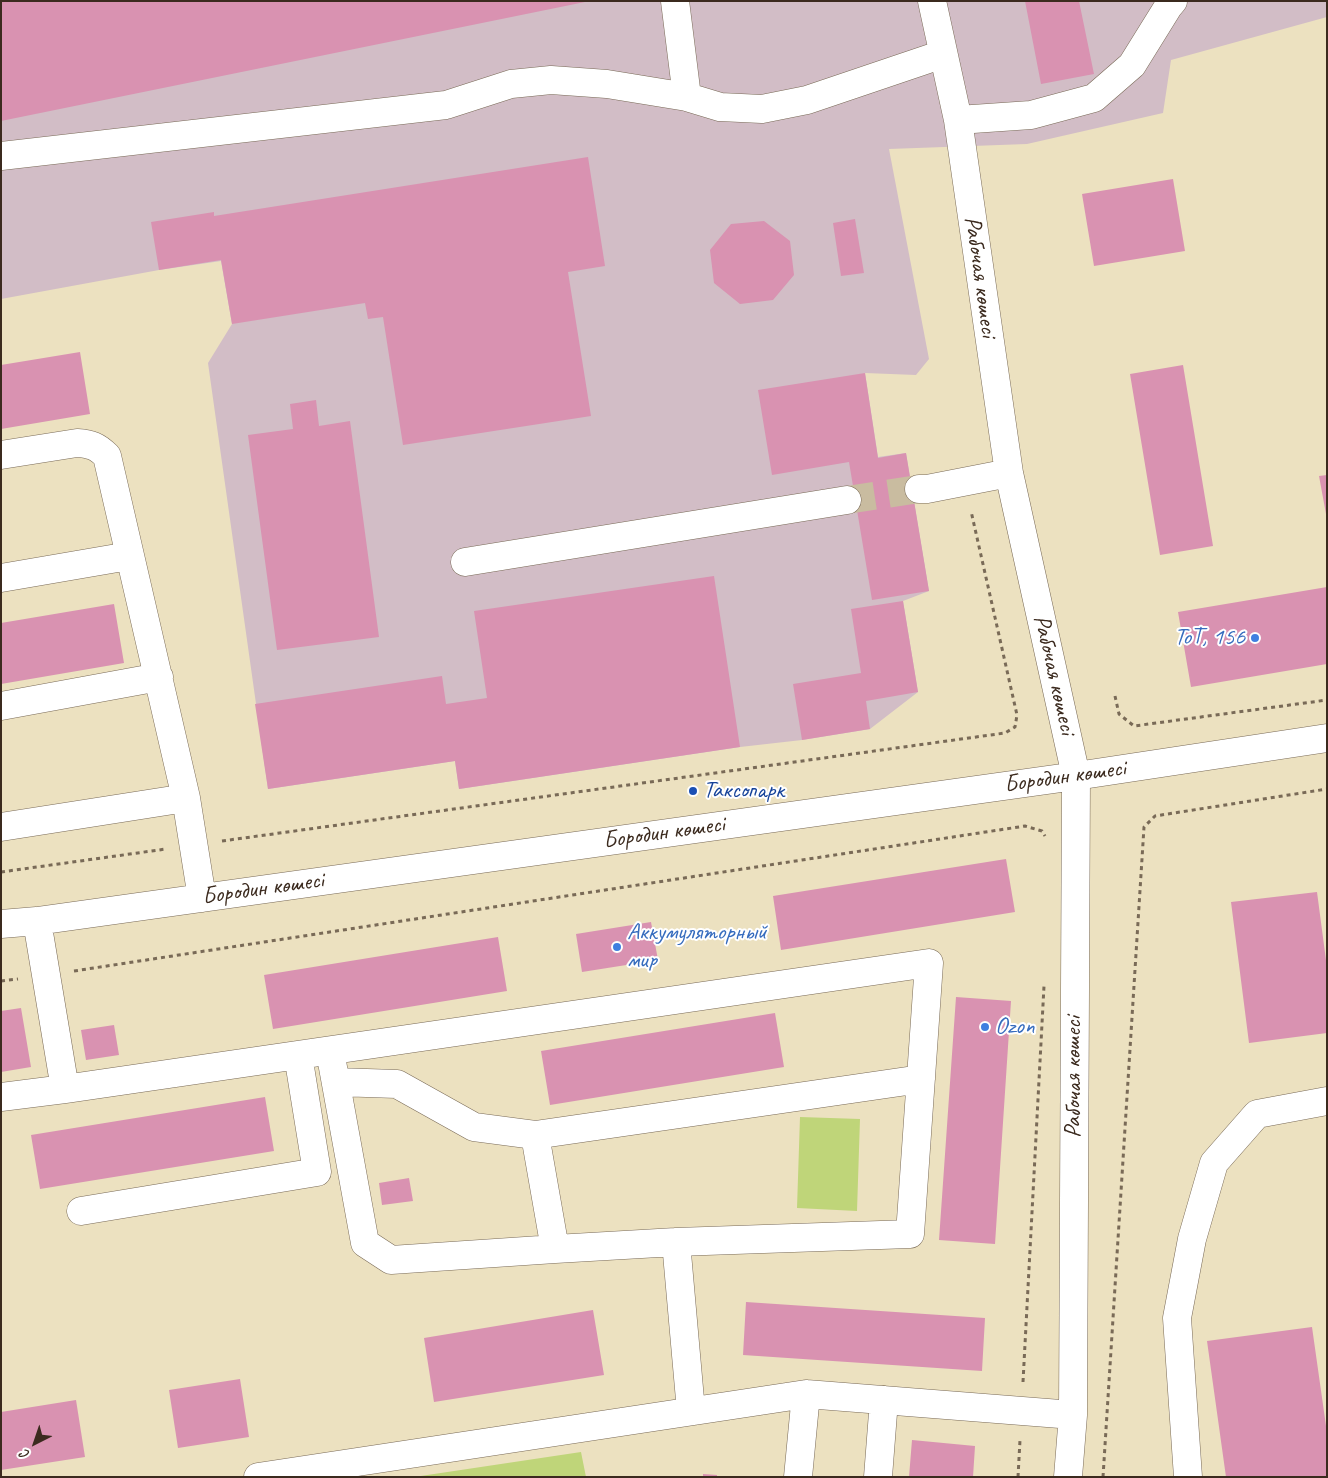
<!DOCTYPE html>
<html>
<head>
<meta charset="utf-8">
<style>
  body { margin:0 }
  #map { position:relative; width:1328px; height:1478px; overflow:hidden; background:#ece1c0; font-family:Caveat,sans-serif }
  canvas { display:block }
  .frame { position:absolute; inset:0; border:2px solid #3b2a1e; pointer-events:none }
  .north { position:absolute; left:10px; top:1418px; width:50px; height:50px; -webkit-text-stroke:4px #fff; paint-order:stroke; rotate:221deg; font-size:14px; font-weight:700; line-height:20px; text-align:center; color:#3b2a1e }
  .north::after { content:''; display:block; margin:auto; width:18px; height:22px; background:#3b2a1e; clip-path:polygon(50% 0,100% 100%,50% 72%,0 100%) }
</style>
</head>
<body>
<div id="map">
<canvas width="1328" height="1478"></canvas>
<div class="frame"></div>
<div class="north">С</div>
</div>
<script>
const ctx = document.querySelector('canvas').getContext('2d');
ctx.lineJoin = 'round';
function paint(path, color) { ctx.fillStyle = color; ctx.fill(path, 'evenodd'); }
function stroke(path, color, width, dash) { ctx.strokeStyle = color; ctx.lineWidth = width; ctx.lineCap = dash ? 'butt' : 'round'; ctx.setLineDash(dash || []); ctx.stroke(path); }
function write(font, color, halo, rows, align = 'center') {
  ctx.font = font + ' Caveat,sans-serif'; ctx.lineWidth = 4; ctx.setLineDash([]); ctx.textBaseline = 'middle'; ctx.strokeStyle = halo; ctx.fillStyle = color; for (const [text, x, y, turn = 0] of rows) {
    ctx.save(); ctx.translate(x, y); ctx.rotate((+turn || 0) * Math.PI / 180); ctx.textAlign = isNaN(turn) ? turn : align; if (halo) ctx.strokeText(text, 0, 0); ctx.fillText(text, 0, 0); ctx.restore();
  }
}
paint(new Path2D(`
  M1,1H1327V17L1171,60L1163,113L1027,144L889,149L929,359L916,375L865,373L878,457L906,453L929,591L903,601L918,692L870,729L802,740L740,747L459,789L455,761L268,789L208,363L232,324L221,261L159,270L1,299Z`), '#d2bdc6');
paint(new Path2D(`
  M800,1117L860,1119L857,1211L797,1208Z
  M581,1452L586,1477H414Z`), '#bfd579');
paint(new Path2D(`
  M1,1H584L585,2L1,121Z
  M1025,1H1079L1094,74L1041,84Z
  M588,157L605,266L568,272L591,416L403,445L383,317L368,319L365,303L232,324L221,260L159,270L151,222L214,212V216Z
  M1173,179L1185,251L1094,266L1082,194Z
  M855,219L864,273L841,276L833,223Z
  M764,221L790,241L794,275L773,300L740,304L714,283L710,250L731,224Z
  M80,352L90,414L1,429V365Z
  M1183,365L1213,546L1160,555L1130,374Z
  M865,373L878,458L906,453L929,591L872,600L849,462L772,475L758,390Z
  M316,400L319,426L350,421L379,637L277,650L248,435L293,429L290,404Z
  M1327,475V514H1326L1319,476Z
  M714,576L740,747L459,789L455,761L268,789L255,704L442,676L446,704L487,698L474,611Z
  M1327,587V664L1191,687L1178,612Z
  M903,601L918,692L866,701L870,729L802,740L793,684L861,673L851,609Z
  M114,604L124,663L1,684V623Z
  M1006,859L1015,912L781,950L773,896Z
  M1317,892L1327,968V1033L1249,1043L1231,902Z
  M651,922L658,960L582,972L576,934Z
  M498,937L507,991L273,1029L264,975Z
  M956,997L1011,1001L995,1244L939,1240Z
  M21,1008L31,1067L1,1072V1011Z
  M775,1013L784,1067L550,1105L541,1051Z
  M114,1025L119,1055L86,1060L81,1030Z
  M265,1097L274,1151L40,1189L31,1135Z
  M409,1178L413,1201L382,1205L379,1183Z
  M746,1302L985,1318L982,1371L743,1355Z
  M593,1310L604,1375L434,1402L424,1338Z
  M1312,1327L1327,1433V1477H1226L1207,1341Z
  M240,1379L249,1437L178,1448L169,1390Z
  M76,1400L85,1457L1,1470V1412Z
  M912,1440L975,1446L973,1477H909Z
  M703,1474L717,1475V1477H703Z`), '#d992b1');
stroke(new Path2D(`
  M847,500L919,489`), '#c9bca0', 28, [28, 14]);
const minor = new Path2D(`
  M675,1L687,97
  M932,1L958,120L1009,473L1076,776L1073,1415L1068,1477
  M958,120L1031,115L1094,98L1132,65L1168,7L1173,1
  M1,156L446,105L511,84L551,80L607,84L687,97L720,107L762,109L807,100L943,54
  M1,455L77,443C91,444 97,446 107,456L186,798L202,898
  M919,489H927L1009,473
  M465,562L847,500
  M1,578L129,556
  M1,706L159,677
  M1,827L186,798
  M37,921L65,1089
  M1,924L37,921L1076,776L1327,738
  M336,1082L397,1084L474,1127L535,1135L921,1079
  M1,1097L65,1089L929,963L910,1234L676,1242L555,1249L391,1260L365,1243L330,1051
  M535,1135L555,1249
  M81,1211L317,1172L298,1055
  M676,1242L691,1411
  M258,1477L806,1394L1073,1415
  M798,1477L806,1394
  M878,1477L884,1400
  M1188,1477L1177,1318L1192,1239L1214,1163L1257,1114L1327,1101`);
stroke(minor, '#796a57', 29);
stroke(new Path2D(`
  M1115,696L1119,714L1134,726L1327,700
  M222,841L1005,733L1015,727L1017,715L971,511
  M1,872L166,849
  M74,971L1025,826L1042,831L1045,836
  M1,981L18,979
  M1023,1382L1044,986
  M1018,1477L1020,1440
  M1103,1477L1144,827L1155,816L1327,789`), '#796a57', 3, [4, 4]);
stroke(minor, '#fff', 28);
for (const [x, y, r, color] of [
  [1255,638,5,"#3f7fe0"],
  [693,791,5,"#1a4fb4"],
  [617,947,5,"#3f7fe0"],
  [985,1027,5,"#3f7fe0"]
]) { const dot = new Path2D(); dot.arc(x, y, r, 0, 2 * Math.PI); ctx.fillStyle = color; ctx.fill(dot); stroke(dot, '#fff', 2); }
write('24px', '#3b2a1e', '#fff', [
  ["Рабочая көшесі",980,277,82],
  ["Рабочая көшесі",1054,675,77],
  ["Бородин көшесі",1065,777,-8],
  ["Бородин көшесі",664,833,-8],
  ["Бородин көшесі",263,889,-8],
  ["Рабочая көшесі",1074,1077,-90]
]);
write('24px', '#366cbe', '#fff', [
  ["ТоТ, 156",1245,638,"right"],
  ["Аккумуляторный",627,933],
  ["мир",627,961],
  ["Ozon",995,1027]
], 'left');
write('24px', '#164399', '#fff', [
  ["Таксопарк",703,791]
], 'left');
</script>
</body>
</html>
